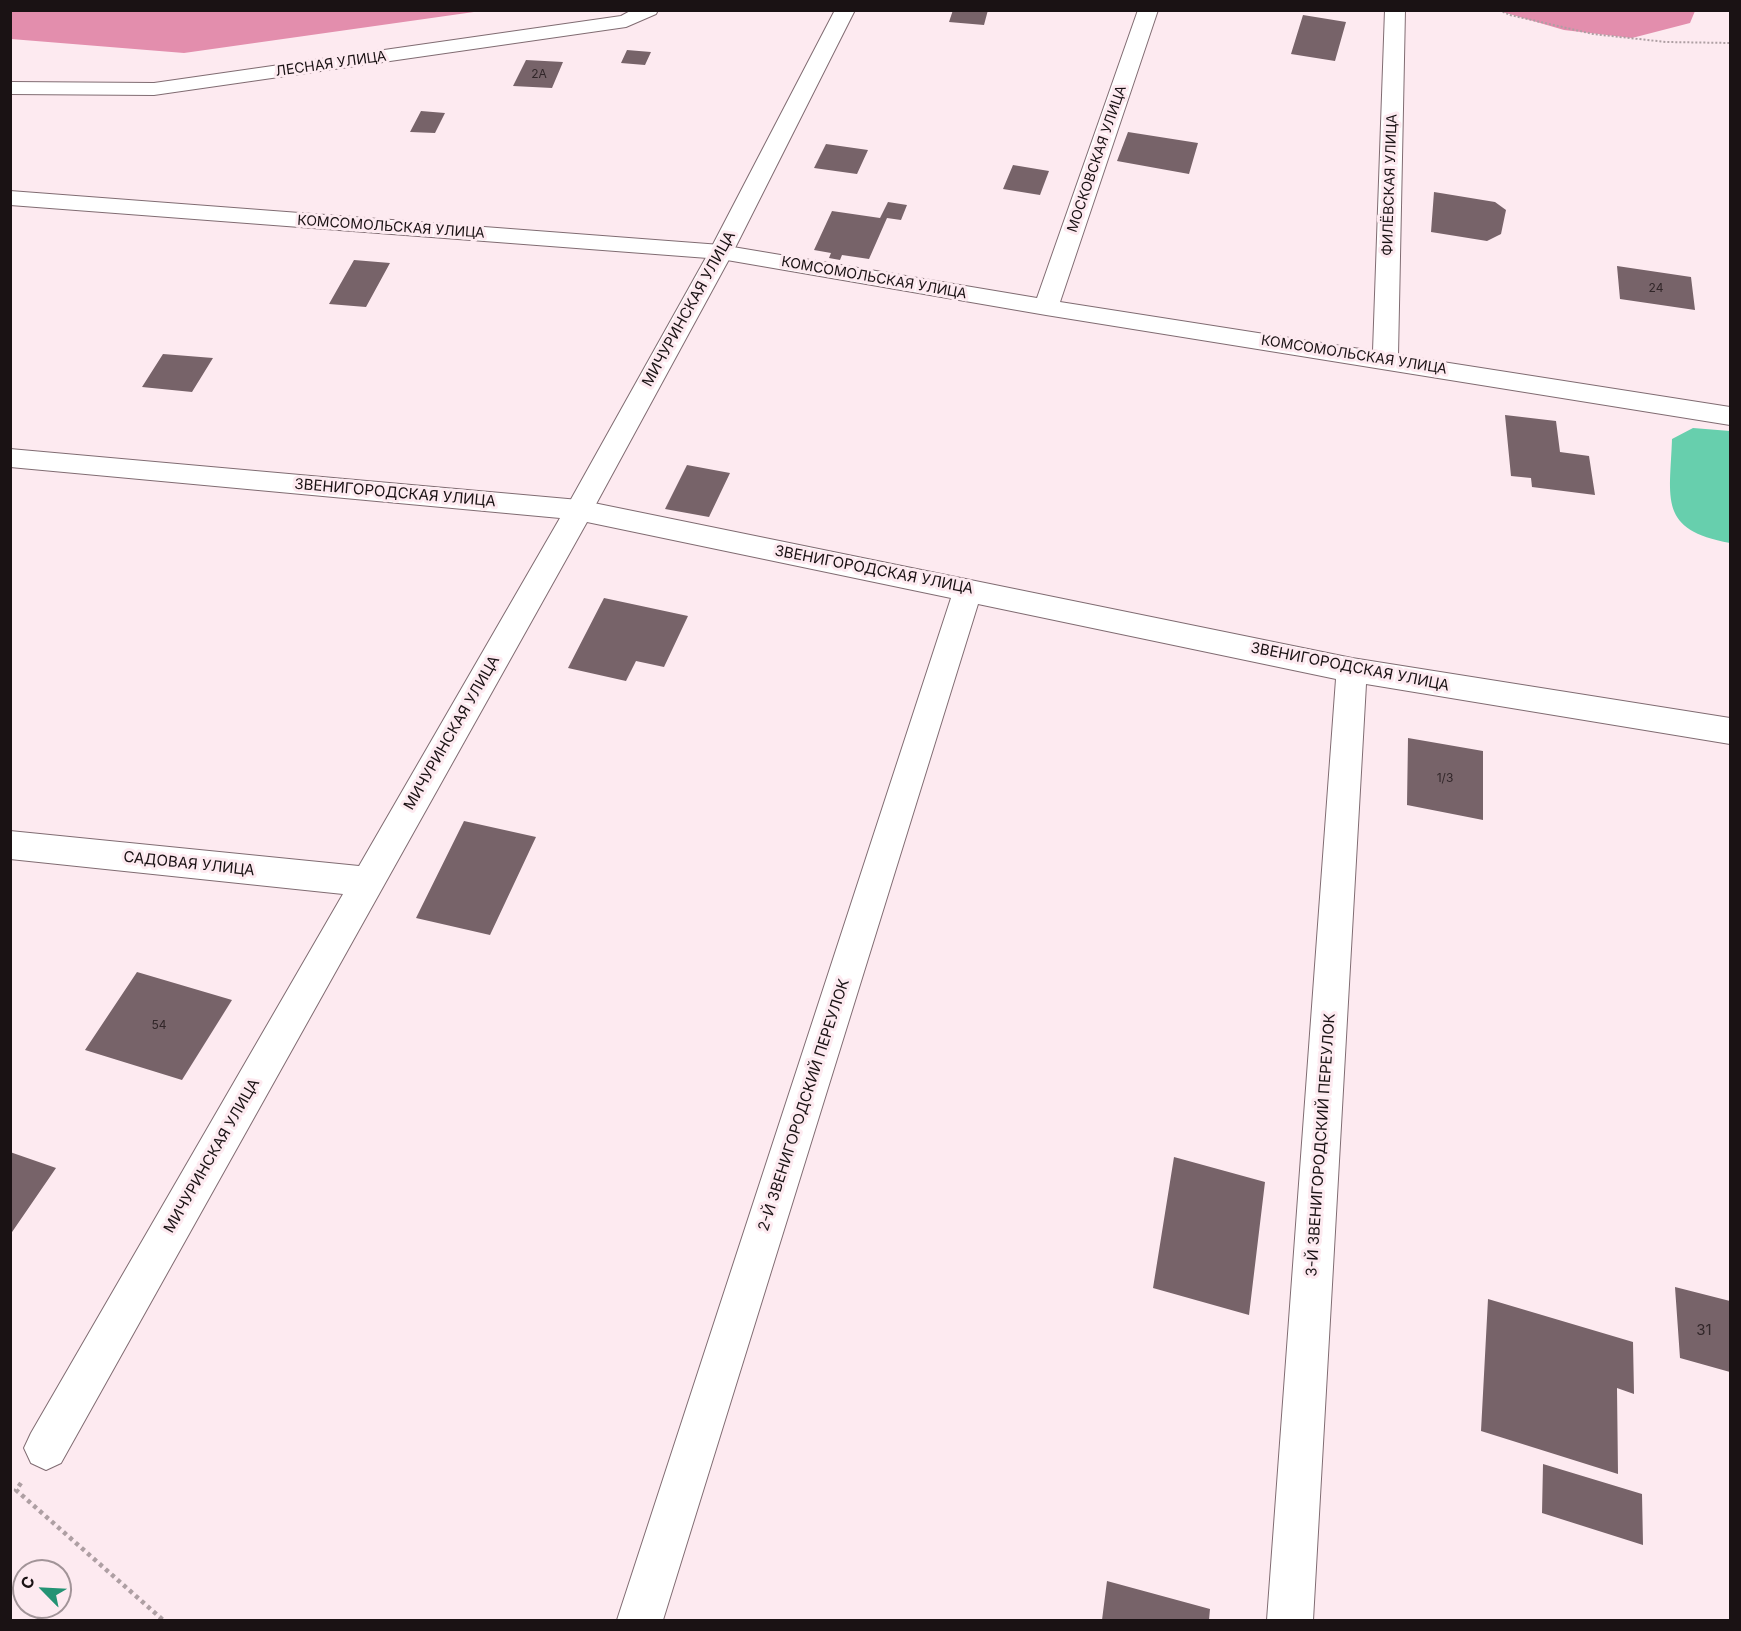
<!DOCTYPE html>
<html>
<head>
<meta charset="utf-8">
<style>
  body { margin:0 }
  #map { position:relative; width:1741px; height:1631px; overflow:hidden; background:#fdeaf0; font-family:Inter,sans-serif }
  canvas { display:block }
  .frame { position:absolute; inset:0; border:12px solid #1a1214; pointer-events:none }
  .north { position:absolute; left:12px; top:1559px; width:60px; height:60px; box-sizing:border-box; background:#fdeaf0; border:2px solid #a29498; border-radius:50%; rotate:294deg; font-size:16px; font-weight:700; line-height:24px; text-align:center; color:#1a1214 }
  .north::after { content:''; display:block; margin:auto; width:21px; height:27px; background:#249374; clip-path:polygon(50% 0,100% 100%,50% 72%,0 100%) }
</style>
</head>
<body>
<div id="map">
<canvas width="1741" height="1631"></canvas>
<div class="frame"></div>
<div class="north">С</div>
</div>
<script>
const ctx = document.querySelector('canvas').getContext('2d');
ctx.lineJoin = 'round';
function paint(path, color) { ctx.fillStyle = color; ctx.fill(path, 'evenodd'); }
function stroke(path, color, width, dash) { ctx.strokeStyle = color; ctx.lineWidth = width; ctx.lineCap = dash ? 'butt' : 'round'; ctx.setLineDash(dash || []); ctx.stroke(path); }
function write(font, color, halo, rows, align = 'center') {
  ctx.font = font + ' Inter,sans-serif'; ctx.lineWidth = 6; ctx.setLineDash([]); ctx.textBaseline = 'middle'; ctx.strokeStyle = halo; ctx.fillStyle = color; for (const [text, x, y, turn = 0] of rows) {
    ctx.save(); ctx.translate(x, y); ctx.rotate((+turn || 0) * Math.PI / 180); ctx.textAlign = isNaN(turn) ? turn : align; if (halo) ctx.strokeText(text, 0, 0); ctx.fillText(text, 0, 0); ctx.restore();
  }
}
paint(new Path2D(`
  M10,11L11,10L481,11L184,53L11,39Z
  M1499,11H1695L1690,23L1632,38L1564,30Z`), '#e38ead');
paint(new Path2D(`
  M1693,428L1730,431V543C1658,530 1670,499 1672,439Z`), '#67cfad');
paint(new Path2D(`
  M953,10H988L984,25L949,22Z
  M1303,15L1346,22L1335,61L1291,54Z
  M627,50L651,52L645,65L621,63Z
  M526,60L563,62L552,88L513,86Z
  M421,111L445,113L435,133L410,132Z
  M1128,132L1198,143L1189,174L1117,161Z
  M826,144L868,150L857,174L814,168Z
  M1013,165L1049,171L1040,195L1003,189Z
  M1434,192L1495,202L1506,210L1501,234L1487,241L1431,232Z
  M888,202L907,205L901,220L887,218L869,259L842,255L840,260L829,258L831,253L814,250L832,211L880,218Z
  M354,260L390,263L366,307L329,304Z
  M1617,266L1691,277L1695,310L1620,299Z
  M163,354L213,358L192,392L142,387Z
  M1505,415L1556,421L1560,452L1589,456L1595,495L1532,487L1531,478L1511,476Z
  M687,465L730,473L709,517L665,509Z
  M604,598L688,616L664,667L636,661L626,681L568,668Z
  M1408,738L1483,751V820L1407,805Z
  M464,821L536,837L490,935L416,918Z
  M137,972L232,1000L182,1080L85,1050Z
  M10,1152L56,1168L10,1235Z
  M1174,1157L1265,1182L1249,1315L1153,1288Z
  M1675,1287L1730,1301V1372L1680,1358Z
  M1488,1299L1633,1342L1634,1394L1617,1388L1618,1474L1481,1431Z
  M1543,1464L1642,1494L1643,1545L1542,1513Z
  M1107,1581L1210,1609L1209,1620H1102Z`), '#776369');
const minor = new Path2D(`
  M632,10H658L656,14L626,27L154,95L10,94V82L154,83L621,16Z
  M1138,10H1158L1060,302L1373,351L1385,10H1405L1398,355L1730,407V425L1046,315L721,259L10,205V191L721,245L1037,298Z
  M10,449L579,500L1352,658L1730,718V744L1366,684L1313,1620H1267L1336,679L978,604L663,1620H617L951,598L587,522L61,1463L46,1470L31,1463L24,1448L31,1433L343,894L10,859V831L359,866L560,518L10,467Z`);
const tertiary = new Path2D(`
  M835,10H855L733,252L589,517L579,520L569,517L565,510L709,252Z`);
stroke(minor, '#806c72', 2);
stroke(tertiary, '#806c72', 2);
stroke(new Path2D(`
  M1499,10L1510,15L1593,34L1666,42L1730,43`), '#ae9fa3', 2, [2, 2]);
stroke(new Path2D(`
  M21,1483L16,1490L163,1620`), '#ae9fa3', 4.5, [4, 4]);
paint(minor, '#fff');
paint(tertiary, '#fff');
write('12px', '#312629', null, [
  ["2А",539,74],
  ["24",1656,288],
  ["1/3",1445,778],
  ["54",159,1025]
]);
write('14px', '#1a1214', '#fdeaf0', [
  ["ЛЕСНАЯ УЛИЦА",331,64,-8],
  ["МОСКОВСКАЯ УЛИЦА",1097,159,-71],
  ["ФИЛЁВСКАЯ УЛИЦА",1390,185,-88],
  ["КОМСОМОЛЬСКАЯ УЛИЦА",391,227,4],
  ["КОМСОМОЛЬСКАЯ УЛИЦА",874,278,10],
  ["КОМСОМОЛЬСКАЯ УЛИЦА",1354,355,9]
]);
write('15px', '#1a1214', '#fdeaf0', [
  ["МИЧУРИНСКАЯ УЛИЦА",689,309,-61],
  ["ЗВЕНИГОРОДСКАЯ УЛИЦА",395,493,5],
  ["ЗВЕНИГОРОДСКАЯ УЛИЦА",874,570,11],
  ["ЗВЕНИГОРОДСКАЯ УЛИЦА",1350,667,11],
  ["МИЧУРИНСКАЯ УЛИЦА",452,733,-60],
  ["САДОВАЯ УЛИЦА",189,864,6],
  ["2-Й ЗВЕНИГОРОДСКИЙ ПЕРЕУЛОК",804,1105,-72],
  ["3-Й ЗВЕНИГОРОДСКИЙ ПЕРЕУЛОК",1321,1145,-86],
  ["МИЧУРИНСКАЯ УЛИЦА",212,1156,-60]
]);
write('15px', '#312629', null, [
  ["31",1704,1330]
]);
</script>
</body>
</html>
